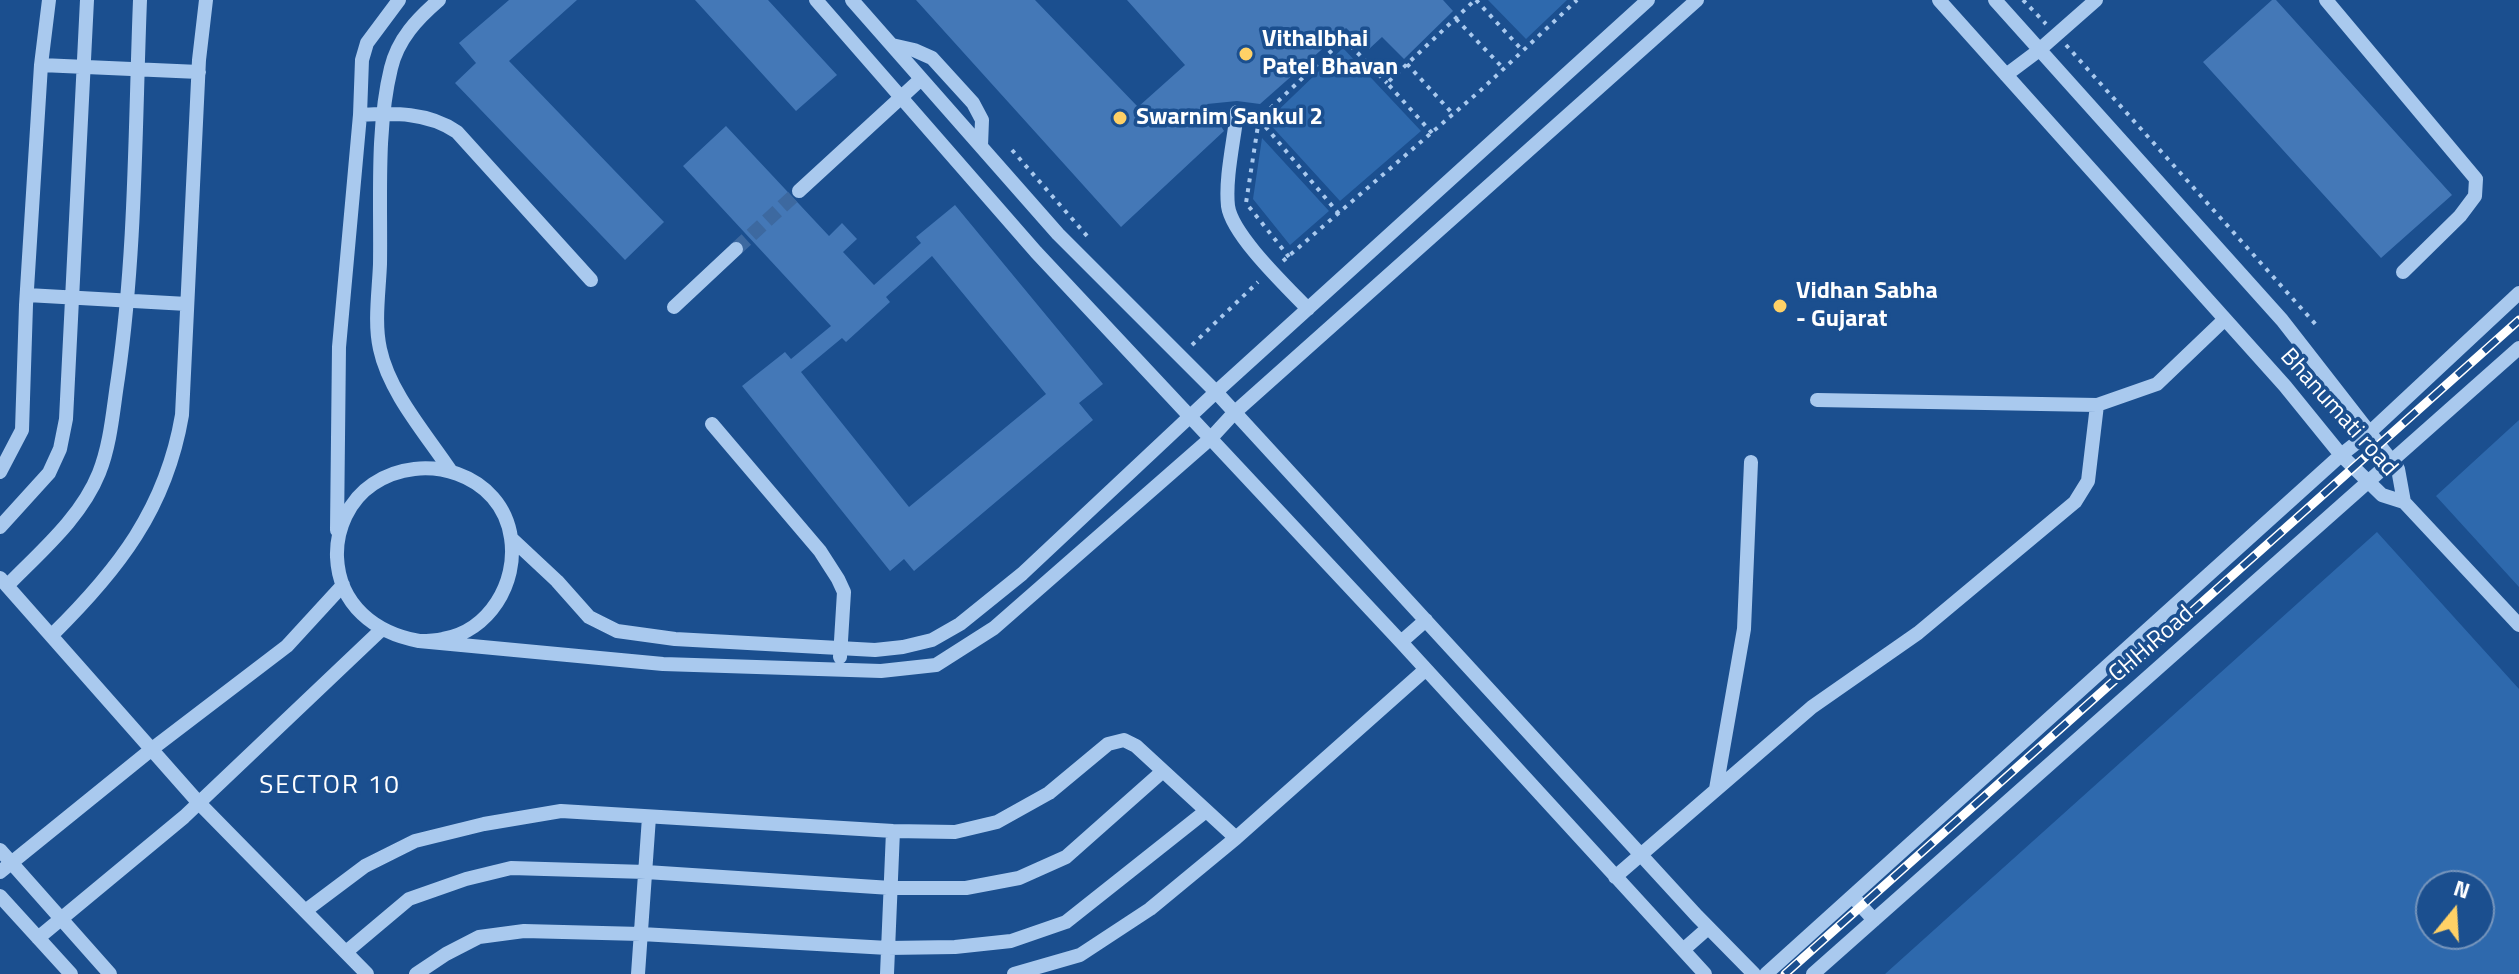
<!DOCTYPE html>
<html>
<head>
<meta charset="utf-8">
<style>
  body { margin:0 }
  #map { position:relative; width:2519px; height:974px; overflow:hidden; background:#1b4f8f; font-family:"Titillium Web",sans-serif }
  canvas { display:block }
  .north { position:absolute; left:2415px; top:870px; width:80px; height:80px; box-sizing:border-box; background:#1b4f8f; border:2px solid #7695bc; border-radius:50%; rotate:18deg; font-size:22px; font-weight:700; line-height:32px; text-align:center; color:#fff }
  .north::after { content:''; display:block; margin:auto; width:28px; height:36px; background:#ffd166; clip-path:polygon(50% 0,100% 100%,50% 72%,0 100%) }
</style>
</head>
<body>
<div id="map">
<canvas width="2519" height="974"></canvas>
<div class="north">N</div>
</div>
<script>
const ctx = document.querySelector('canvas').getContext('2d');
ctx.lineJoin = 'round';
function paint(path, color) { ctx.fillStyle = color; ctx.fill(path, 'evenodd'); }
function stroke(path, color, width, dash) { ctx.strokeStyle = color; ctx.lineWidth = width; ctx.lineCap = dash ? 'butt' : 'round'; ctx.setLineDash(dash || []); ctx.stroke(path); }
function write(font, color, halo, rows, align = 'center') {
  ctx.font = font + ' "Titillium Web",sans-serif'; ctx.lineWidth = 7; ctx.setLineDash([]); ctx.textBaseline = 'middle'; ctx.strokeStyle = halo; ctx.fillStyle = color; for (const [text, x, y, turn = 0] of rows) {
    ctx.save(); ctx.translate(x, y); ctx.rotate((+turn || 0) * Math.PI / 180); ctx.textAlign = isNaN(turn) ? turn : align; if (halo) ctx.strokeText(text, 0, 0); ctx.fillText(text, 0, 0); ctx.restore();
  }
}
paint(new Path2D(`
  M1488,0H1567L1526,39Z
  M1343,48L1421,131L1340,201L1267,121Z
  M1262,138L1329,211L1290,245L1253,199Z
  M2519,420V587L2436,496Z
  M2377,532L2519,689V974H1885ZM2431,886H2479V934H2431Z`), '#2e69ad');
paint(new Path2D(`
  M509,0H577L509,61L664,222L625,260L455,83L476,63L459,43Z
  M695,0H768L837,75L796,111Z
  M916,0H1035L1138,107L1185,65L1127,0H1443L1453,11L1404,59L1382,37L1369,49L1346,28L1260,104L1237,101L1207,104L1224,131L1121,227Z
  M2272,0H2276L2452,195L2381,258L2203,62Z
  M726,126L829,236L842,223L857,239L843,252L874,285L921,243L916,237L955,205L1103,384L1079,403L1093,420L914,571L904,559L890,571L742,386L785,352L791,359L831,326L683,166ZM932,256L1046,394L909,507L801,372L842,338L846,342L890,302L886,297Z`), '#4478b7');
stroke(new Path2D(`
  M736,249L799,191`), '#3d69a0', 14, [14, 7]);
stroke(new Path2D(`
  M1476,0L1523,51
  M2023,0L2046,24
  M1456,19L1504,69
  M2066,45L2318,327
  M1407,64L1453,114
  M1259,119L1339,214
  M1432,133L1387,83L1475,0
  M1012,150L1088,237
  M1289,257L1246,203L1259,119L1344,39L1387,83
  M1283,261L1481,90L1577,0
  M1192,345L1258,282`), '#a9c9ee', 4, [4, 6]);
stroke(new Path2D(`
  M439,0C417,19 398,39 391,68C376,129 381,201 380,264C379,291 374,323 380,349C389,392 426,434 450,470
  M816,0L1036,252L1401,642L1705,974
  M852,0L1058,234L1216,392L1697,916L1754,974
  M1939,0L2285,386L2341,455L2382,495L2404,502
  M1995,0L2282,320L2398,469L2404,502
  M2326,0L2476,179L2475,196L2460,216L2403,272
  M892,45L914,50L932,58L973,103L982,120L981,146
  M41,65L199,72
  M2006,75L2038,51L2096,0
  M1237,112C1234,141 1225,178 1228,206C1232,235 1286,286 1308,309
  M360,115C394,113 428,112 457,132L591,280
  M799,191L921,79
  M27,295L187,304
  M674,307L736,249
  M1817,400L2097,405L2157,384L2225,319
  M712,424L820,551L838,579L844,592L840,657
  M0,472L22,430L26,305L41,65L49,0
  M2404,502L2519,625
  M0,527L49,473L60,449L66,419L87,0
  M337,530L339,347L360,115L362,60L367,43L399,0
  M511,538L557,581L589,617L617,631L675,639L875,650L903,647L932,640L960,624L1022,574L1216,392L1648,0
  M0,578L198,802L367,974
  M7,586C40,552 81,518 99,473C111,443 113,409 118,378C136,253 135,126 140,0
  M52,635C118,570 166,509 182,415L199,60L206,0
  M419,641C427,641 435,641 443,639C489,631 518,583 511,538C502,473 423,450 373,484C349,500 336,529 337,557C339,605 375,633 419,641L663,664L881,671L936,665L994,628L1211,438L1234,413L1697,0
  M1401,642L1426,620
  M1716,789L1744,629L1751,462
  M0,850L110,974
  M0,872L152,749L287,646L343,585
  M1615,877L1812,707L1918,633L2075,502L2088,481L2097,405
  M0,896L71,974
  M1853,897L1874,920
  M305,911L365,866L415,841L484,824L561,811L893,831L955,832L997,822L1049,793L1108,744L1124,740L1136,746L1236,838
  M38,938L184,817L381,630
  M1683,950L1708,928
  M346,952L409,899L466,879L511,868L646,872L891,888H966L1019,878L1066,857L1163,771
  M416,974L446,954L479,937L524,931L641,934L888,948L955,947L1011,941L1066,922L1206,811
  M638,974L649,817
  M887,974L893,831
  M1014,974L1080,955L1150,909L1236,838L1425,670
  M1766,974L2341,455L2369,433L2519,293
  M1813,974L2519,348`), '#a9c9ee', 14);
const rail = new Path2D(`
  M1785,974L2519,320`);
stroke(rail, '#fff', 9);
stroke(rail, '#1b4f8f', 6, [18]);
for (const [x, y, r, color] of [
  [1246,54,8,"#ffd166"],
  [1120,118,8,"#ffd166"],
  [1780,306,8,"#ffd166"]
]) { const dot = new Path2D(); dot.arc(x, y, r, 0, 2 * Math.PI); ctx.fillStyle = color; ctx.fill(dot); stroke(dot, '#1b4f8f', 3); }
write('bold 24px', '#fff', '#1b4f8f', [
  ["Vithalbhai",1262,40],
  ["Patel Bhavan",1262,68],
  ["Swarnim Sankul 2",1136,118],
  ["Vidhan Sabha",1796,292],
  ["- Gujarat",1796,320]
], 'left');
write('24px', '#fff', '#1b4f8f', [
  ["Bhanumati road",2338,413,48],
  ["CHH Road",2152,645,-41]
]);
ctx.letterSpacing = '2px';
write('26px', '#fff', '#1b4f8f', [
  ["SECTOR 10",330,787]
]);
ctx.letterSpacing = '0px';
</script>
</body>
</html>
